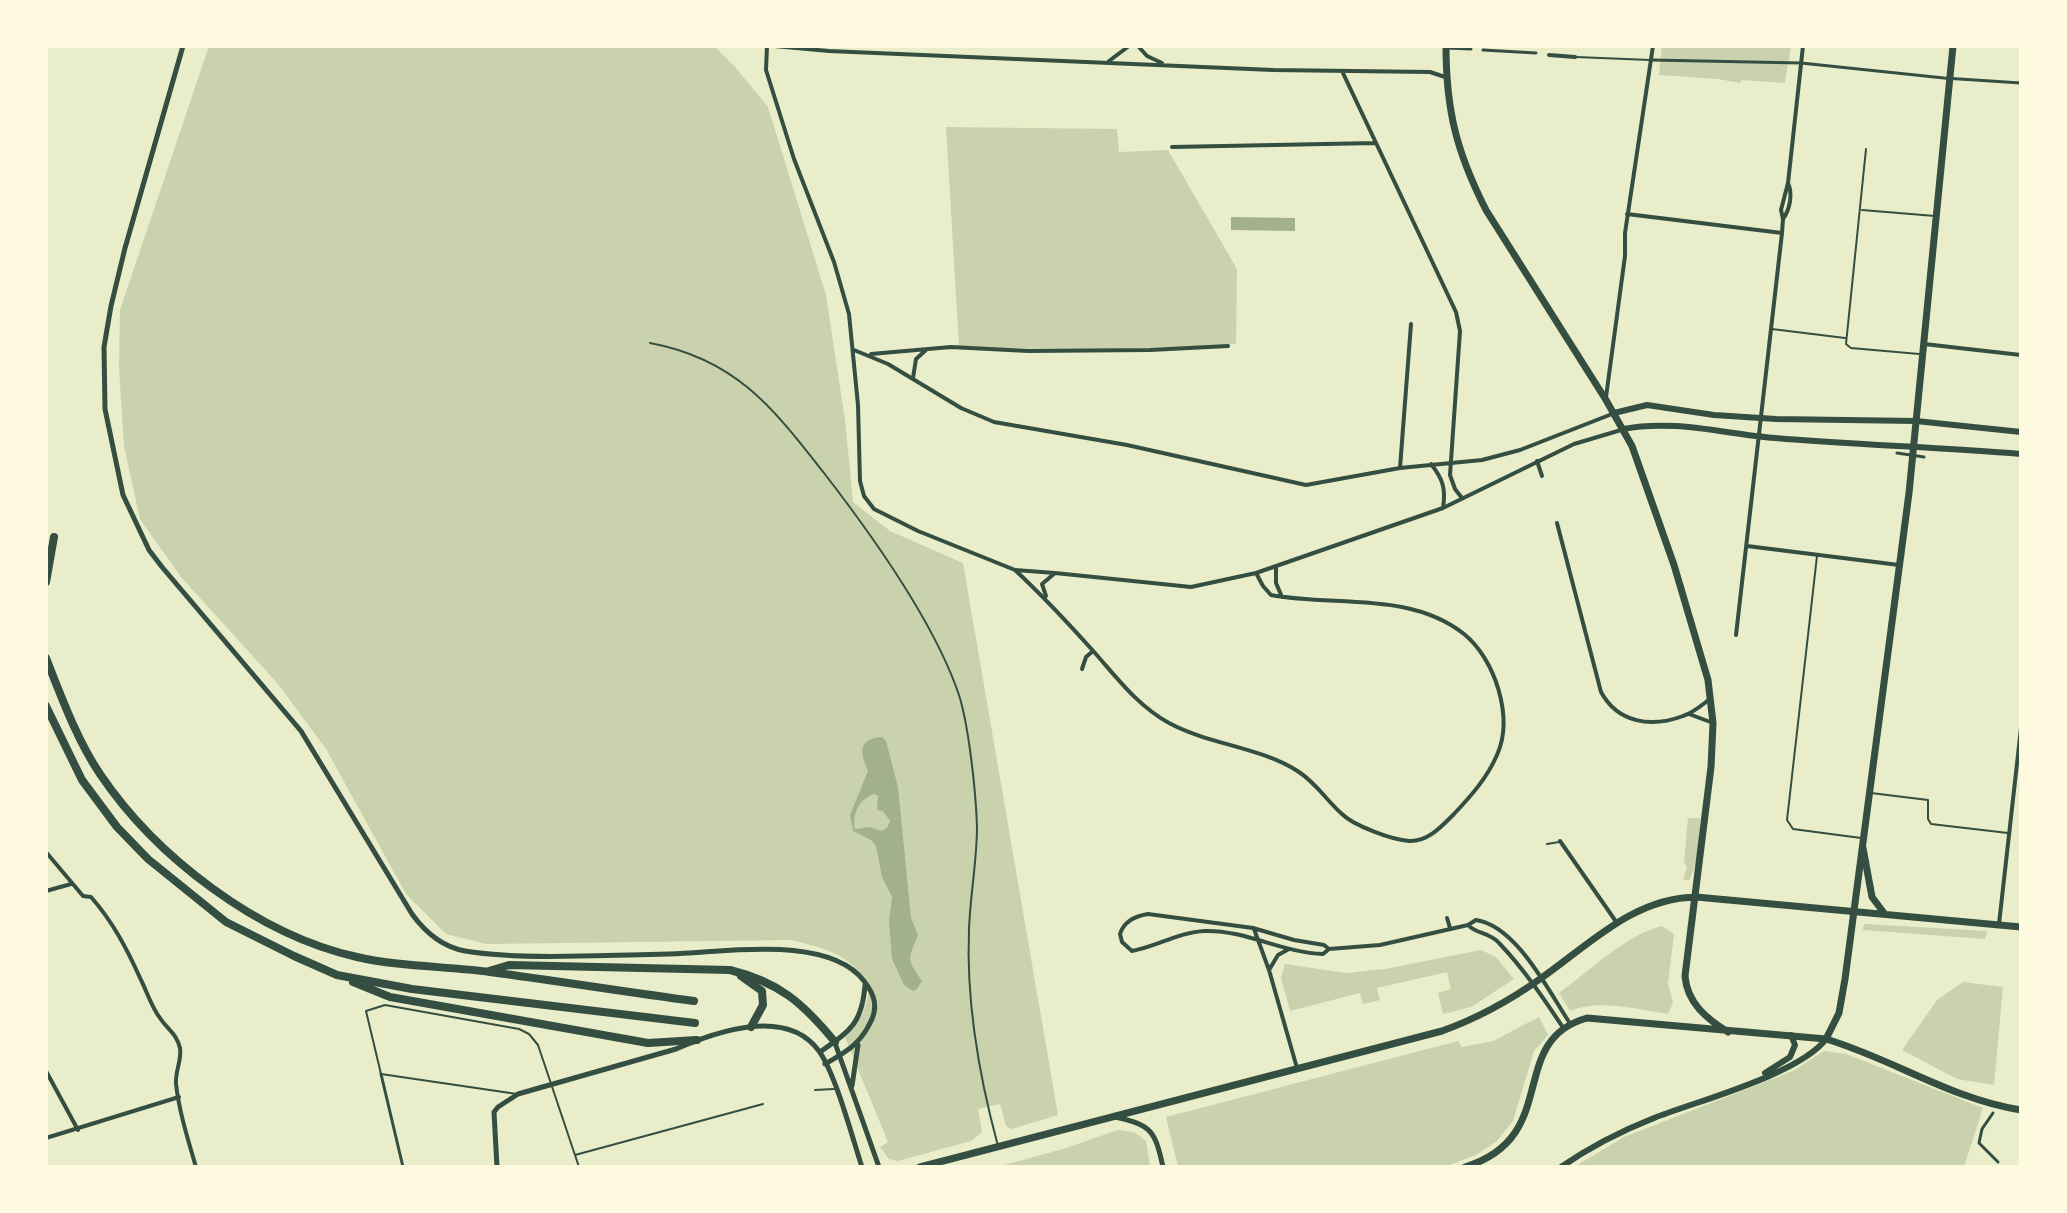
<!DOCTYPE html>
<html>
<head>
<meta charset="utf-8">
<style>
  body { margin:0 }
  #map { position:relative; width:2067px; height:1213px; overflow:hidden; background:#e9edc9; font-family:"Sofia Sans Condensed",sans-serif }
  canvas { display:block }
  .frame { position:absolute; inset:0; border:48px solid #fefae0; pointer-events:none }
</style>
</head>
<body>
<div id="map">
<canvas width="2067" height="1213"></canvas>
<div class="frame"></div>
</div>
<script>
const ctx = document.querySelector('canvas').getContext('2d');
ctx.lineJoin = 'round';
function paint(path, color) { ctx.fillStyle = color; ctx.fill(path, 'evenodd'); }
function stroke(path, color, width, dash) { ctx.strokeStyle = color; ctx.lineWidth = width; ctx.lineCap = dash ? 'butt' : 'round'; ctx.setLineDash(dash || []); ctx.stroke(path); }
paint(new Path2D(`
  M209,46H714L735,67L768,107L826,295L845,420L853,502L890,531L963,563L1058,1115L1012,1129L1006,1126L1000,1104L978,1109L982,1132L971,1141L898,1161L889,1159L880,1147L888,1142L844,1035L863,1014L870,989C850,953 829,950 792,940L486,944L446,934L406,894L326,749L278,684L181,577L140,519L124,446L119,368L120,310Z
  M1662,46H1791L1785,83L1741,80L1740,83L1718,79L1659,75Z
  M946,127L1117,129L1119,152L1168,150L1237,269L1236,344C1144,350 1052,350 959,347Z
  M1688,818H1700C1699,838 1699,862 1689,880H1683L1687,868L1684,862Z
  M1864,924L1987,931L1985,939L1863,930Z
  M1662,926L1674,934L1668,984L1673,1003L1668,1014C1635,1009 1601,999 1570,1011L1559,993C1588,972 1627,934 1662,926Z
  M1481,950L1496,957L1514,979L1471,1007L1443,1014L1438,993L1451,989L1447,972L1377,988L1380,1000L1363,1004L1360,993L1290,1011L1281,978L1285,964L1346,973L1385,969Z
  M1963,982L2003,987L1994,1085L1957,1079L1902,1050L1937,1000Z
  M1539,1017L1548,1035L1534,1051L1513,1121L1497,1141L1476,1155L1444,1167H1178L1166,1117L1458,1041L1462,1047L1493,1041Z
  M1824,1051L1846,1054L1983,1108L1964,1167H1574L1624,1137L1793,1071Z
  M1118,1130L1134,1132L1146,1141L1150,1167H997L1063,1149Z`), '#cad2ad');
paint(new Path2D(`
  M1231,217L1295,218V231L1231,230Z
  M882,737L886,741L898,787L911,918L918,935C907,962 907,958 922,981L917,989L913,991L904,985L892,959L889,921L892,897L882,877L876,846L871,840L853,831L850,815L868,771C861,754 856,739 882,737ZM874,794L878,796L877,810L883,811L890,821L887,828L881,831L870,827L855,829C852,814 859,799 874,794Z`), '#a3b18a');
stroke(new Path2D(`
  M1576,57L1650,60
  M1866,149L1846,344L1851,348L1919,354
  M1862,210L1935,216
  M1772,329L1845,338
  M650,343C736,359 773,408 824,473C872,535 934,621 959,695C969,727 976,793 977,827C977,861 970,896 969,930C966,1002 979,1076 998,1146
  M1817,556L1787,820L1793,829L1861,838
  M1871,793L1928,800V819L1931,824L2008,833
  M1547,844L1559,842
  M815,1090L834,1089
  M517,1094L381,1074L366,1011L385,1005L519,1029L529,1034L538,1045L579,1167
  M575,1155L763,1104`), '#344e41', 2);
stroke(new Path2D(`
  M1447,48L1471,49
  M1483,50L1536,53
  M1652,60L1801,63L1944,78L2021,83
  M1897,453L1924,457
  M381,1074L403,1167
  M1993,1113L1982,1129L1979,1143L1998,1162`), '#344e41', 3);
stroke(new Path2D(`
  M767,46L766,70L794,159L834,262L849,314L858,405L860,481L864,496L874,509L918,531L1015,570L1055,573
  M774,46L829,51L1273,70L1430,72L1445,77
  M1138,46L1147,56L1162,63
  M1549,55L1575,57
  M1109,61L1129,46
  M1342,71L1456,312L1460,331L1450,475L1455,489L1462,498
  M1172,147L1376,143
  M1627,214L1782,233
  M1783,219C1790,209 1793,194 1788,183
  M1924,344L2021,355
  M854,350L888,364L961,408L994,422L1127,445L1306,485L1400,468L1482,460L1520,450L1612,414
  M871,354L951,347L1028,351L1150,350L1228,346
  M913,378L916,359L926,350
  M1606,397L1625,256V233L1653,46
  M1537,461L1542,476
  M1431,464C1443,479 1446,489 1443,508
  M1400,468L1411,324
  M1557,523L1601,692C1618,723 1651,728 1683,716C1693,713 1702,705 1710,699
  M1747,546L1899,565
  M1276,567V583L1282,597
  M1015,570C1043,596 1069,624 1095,653C1117,678 1139,707 1169,723C1210,745 1261,747 1299,772C1317,784 1327,801 1342,814C1354,826 1393,840 1409,841C1428,842 1442,826 1454,814C1471,796 1487,778 1497,755C1514,717 1495,659 1464,634C1410,591 1334,607 1271,595L1263,586L1256,573
  M1046,596L1042,584L1055,573L1191,587L1256,573L1443,508L1574,444L1621,430
  M1736,635L1782,233L1783,219L1781,210L1788,183L1803,46
  M1082,669L1086,657L1093,651
  M1689,714L1713,723
  M46,838V851
  M1560,841L1617,923
  M46,852L83,896L91,897C113,922 127,949 141,980C147,992 152,1008 160,1018C167,1029 177,1034 180,1048C182,1060 175,1071 176,1084C179,1111 188,1140 196,1167
  M46,891L71,884
  M1447,918L1450,928
  M1999,924L2021,728
  M1468,925C1476,934 1489,932 1499,943C1524,969 1544,999 1564,1029
  M1254,929L1269,970L1297,1068
  M1329,949L1324,945L1294,940L1253,928L1148,914C1135,916 1124,921 1120,934L1122,942L1132,951C1156,947 1179,932 1205,931C1246,930 1283,953 1323,954L1329,949L1380,945L1468,925L1476,920C1517,926 1549,992 1571,1025
  M1269,970L1278,955L1289,949
  M46,1071L78,1130
  M46,1138L179,1097`), '#344e41', 4);
stroke(new Path2D(`
  M183,46L125,248L111,306L104,347L105,409L123,495L149,550L162,567L301,731L412,914C425,932 443,947 465,951C502,957 544,957 581,956C617,955 654,955 690,953C739,950 831,938 864,981C875,995 879,1008 869,1025C859,1045 844,1053 825,1064
  M835,1043L879,1167
  M820,1052C850,1031 862,1024 865,985
  M852,1086L858,1045
  M1115,1117C1152,1125 1155,1131 1163,1167
  M497,1167L494,1112L498,1107L518,1094L676,1049C717,1031 787,1007 819,1051C836,1075 852,1137 862,1167`), '#344e41', 5);
stroke(new Path2D(`
  M1614,413L1647,405L1714,415L1776,419L1916,421L2021,432
  M1623,429C1674,419 1724,434 1775,438C1857,445 1939,447 2021,454
  M1765,1073L1790,1057L1795,1045L1791,1035
  M1561,1167C1590,1147 1621,1131 1654,1118C1697,1101 1800,1074 1826,1039`), '#344e41', 6);
stroke(new Path2D(`
  M1446,46C1446,111 1457,153 1486,210L1606,400L1632,446L1674,565L1708,680L1713,723L1711,767L1685,976C1687,1003 1707,1019 1728,1032
  M1863,848L1872,897L1884,913
  M1826,1039L1839,1013L1845,979L1909,493L1953,46
  M920,1167L1442,1031C1478,1018 1509,1001 1540,979C1589,945 1633,898 1696,897L2021,927
  M1465,1167C1563,1137 1505,1041 1587,1018L1826,1039C1893,1059 1951,1099 2021,1110`), '#344e41', 7);
stroke(new Path2D(`
  M46,582L54,537
  M46,658C61,696 77,740 100,774C156,857 258,935 357,957C400,967 446,966 490,972C558,981 626,992 694,1001
  M46,706L82,780L117,827L148,859L226,922L294,956L337,975L412,989L695,1023
  M489,971L509,965L730,970C779,982 803,1003 835,1042
  M741,976L762,991L763,1005L751,1027
  M353,982L390,997L648,1043L697,1040`), '#344e41', 8);
</script>
</body>
</html>
